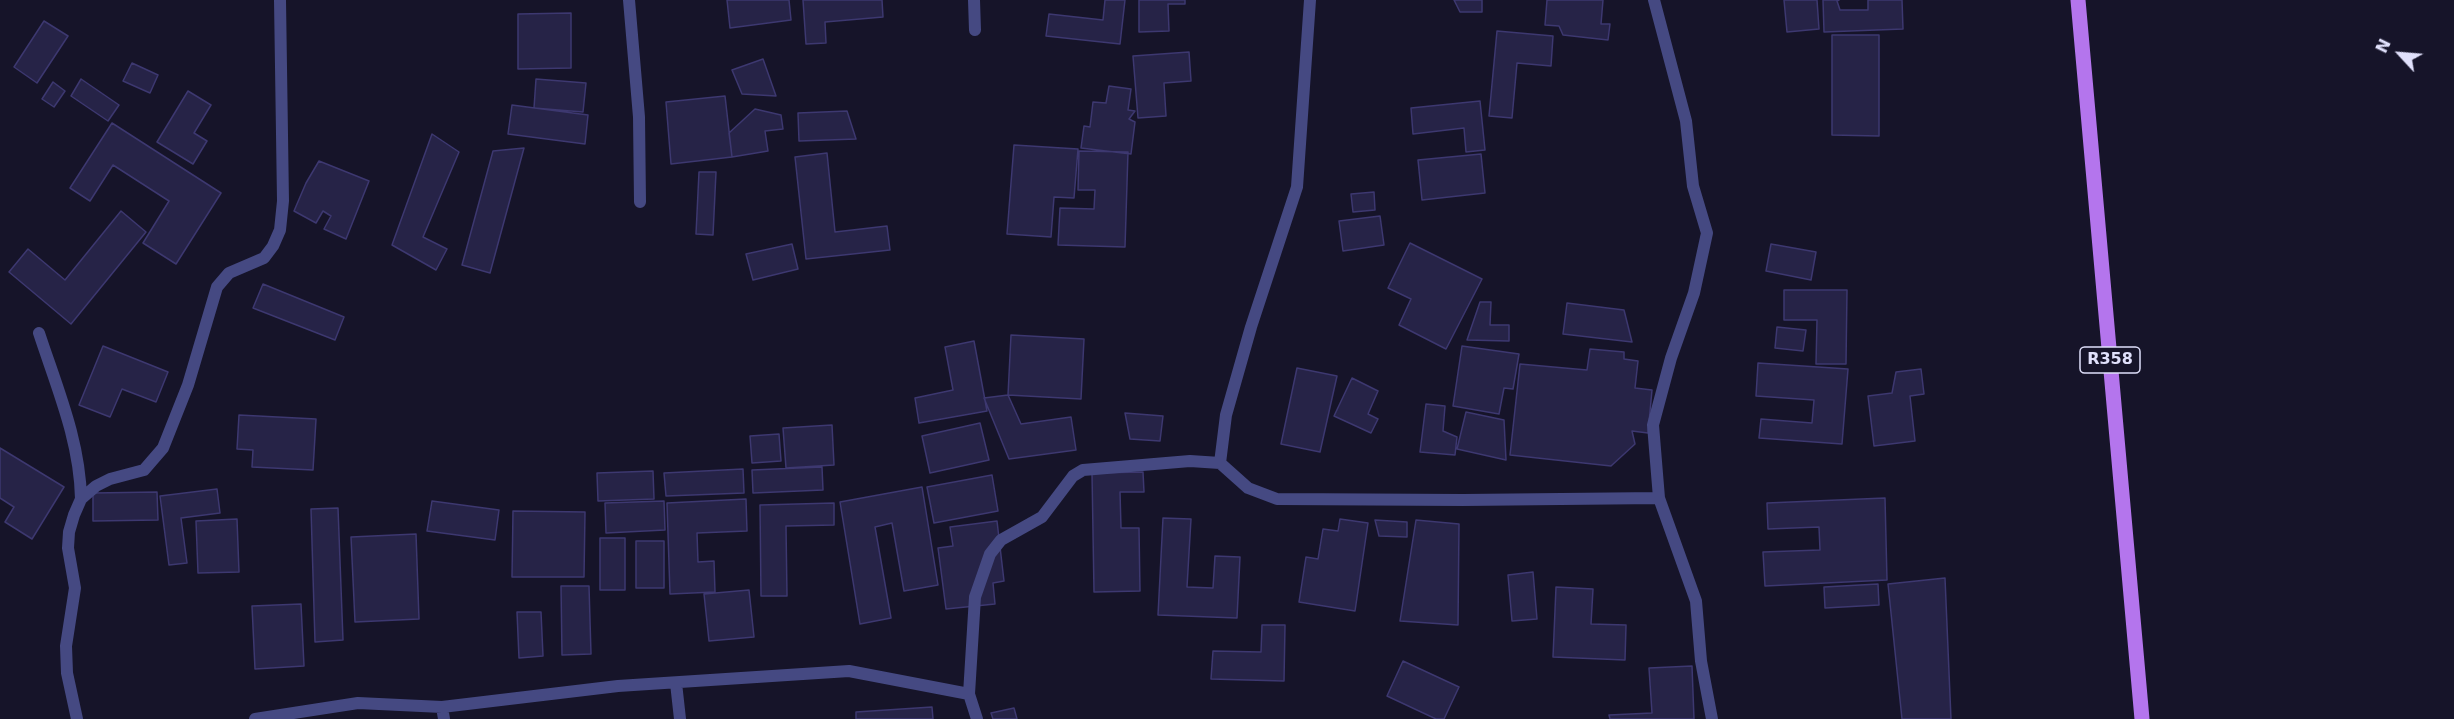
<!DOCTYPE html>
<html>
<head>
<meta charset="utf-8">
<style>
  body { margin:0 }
  #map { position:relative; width:2454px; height:719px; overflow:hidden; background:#161429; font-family:"DejaVu Sans",sans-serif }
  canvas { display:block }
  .north { position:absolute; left:2370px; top:24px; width:60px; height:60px; -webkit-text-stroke:4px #161429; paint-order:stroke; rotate:296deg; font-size:16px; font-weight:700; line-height:24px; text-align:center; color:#e0e0fb }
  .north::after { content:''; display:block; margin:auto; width:21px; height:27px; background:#e0e0fb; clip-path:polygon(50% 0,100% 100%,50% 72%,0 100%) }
</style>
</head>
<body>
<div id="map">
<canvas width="2454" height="719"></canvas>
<div class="north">N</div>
</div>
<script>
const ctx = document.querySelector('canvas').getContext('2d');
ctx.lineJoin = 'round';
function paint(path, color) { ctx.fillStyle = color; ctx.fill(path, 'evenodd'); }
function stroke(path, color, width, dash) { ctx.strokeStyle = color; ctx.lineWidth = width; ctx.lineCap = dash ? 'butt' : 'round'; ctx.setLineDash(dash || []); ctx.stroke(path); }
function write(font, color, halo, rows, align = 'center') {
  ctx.font = font + ' "DejaVu Sans",sans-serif'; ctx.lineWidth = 4.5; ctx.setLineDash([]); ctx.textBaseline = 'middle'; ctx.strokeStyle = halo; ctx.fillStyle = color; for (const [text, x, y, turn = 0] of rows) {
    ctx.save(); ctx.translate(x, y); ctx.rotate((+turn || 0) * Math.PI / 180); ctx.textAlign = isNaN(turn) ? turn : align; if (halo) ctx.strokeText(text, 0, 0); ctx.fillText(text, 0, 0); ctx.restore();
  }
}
const building = new Path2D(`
  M727,0H789L791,20L730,28Z
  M803,0H882L883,17L825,22L826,43L806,44Z
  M1105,0H1125L1120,44L1046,36L1049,14L1103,20Z
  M1139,0H1185V4H1168L1169,31L1139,32Z
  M1454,0H1482V12H1460Z
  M1547,0H1603L1601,24H1610L1608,40L1563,35L1559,26L1545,25Z
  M1784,0H1817L1819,29L1787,32Z
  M1823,0H1839L1837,1L1840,10H1868V0H1902L1903,29L1824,32Z
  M571,13V68L518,69V14Z
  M44,21L68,36L37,83L14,67Z
  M1497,31L1553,36L1551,66L1517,63L1512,118L1489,116Z
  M1832,35H1879V136L1832,135Z
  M1189,52L1191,81L1164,83L1166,116L1138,118L1133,56Z
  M763,59L776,96L742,94L732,70Z
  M132,63L158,75L150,93L123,81Z
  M81,79L119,105L108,121L71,96Z
  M536,79L586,83L583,112L534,108Z
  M53,82L65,91L54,107L42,99Z
  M1109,86L1131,89L1128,110L1135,111L1129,119L1135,122L1131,154L1081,148L1084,126L1090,127L1093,102L1106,103Z
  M188,91L211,105L194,133L207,141L193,164L157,142Z
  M725,96L732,157L671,164L666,102Z
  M1480,101L1485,150L1466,152L1464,128L1413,134L1411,108Z
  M512,105L588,115L585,144L508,134Z
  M755,109L781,115L783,129L765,131L768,151L732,157L729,133Z
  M847,111L856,139L799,141L798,113Z
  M112,123L221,193L176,264L143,243L169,201L113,165L90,201L70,188Z
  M432,134L459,152L423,237L447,249L436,270L392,245Z
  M1014,145L1078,149L1074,198L1054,197L1051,237L1007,234Z
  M524,148L490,273L462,265L493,151Z
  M1079,151L1128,152L1125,247L1058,245L1060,208L1094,209L1095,190H1078Z
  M827,153L835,232L887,226L890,250L806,259L795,157Z
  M1481,154L1485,193L1422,200L1418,160Z
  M319,161L369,181L346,239L324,229L331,216L323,211L316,223L294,211L306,183Z
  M699,172H716L713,235L696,234Z
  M1374,192L1375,210L1353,212L1351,194Z
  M121,211L146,232L71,324L9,272L28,249L65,280Z
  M1380,216L1384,245L1343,251L1339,221Z
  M1410,243L1482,279L1446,349L1399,325L1411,299L1388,288Z
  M792,244L798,269L753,280L746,254Z
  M1771,244L1816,252L1811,280L1766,271Z
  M263,284L344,317L335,340L253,308Z
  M1784,290H1847L1846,364H1816L1817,320H1784Z
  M1480,302H1491L1490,325H1509V341L1467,340Z
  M1567,303L1624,310L1632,342L1563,334Z
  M1777,327L1806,330L1803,351L1775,348Z
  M1011,335L1084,339L1081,399L1008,395Z
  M974,341L987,411L919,423L915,398L953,390L945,347Z
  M103,346L168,372L156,402L122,389L110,417L79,405Z
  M1462,346L1519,354L1513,389L1504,388L1499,414L1453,406Z
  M1590,349L1624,352V359L1638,361L1635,388L1652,390L1648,433L1632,431L1635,444L1611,466L1510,455L1520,364L1587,370Z
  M1758,363L1848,369L1842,444L1759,438L1761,419L1812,423L1814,400L1756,396Z
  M1297,368L1337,376L1320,452L1281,444Z
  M1921,369L1924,394L1910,396L1915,441L1874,446L1868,396L1892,393L1896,372Z
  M1352,378L1378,391L1368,414L1378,419L1371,433L1334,416Z
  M1008,395L1021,424L1071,417L1076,450L1009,459L984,398Z
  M1426,404L1445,406L1443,431L1457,437L1455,455L1420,452Z
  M1466,412L1504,420L1506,460L1457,449Z
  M1125,413L1163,416L1160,441L1130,439Z
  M239,415L316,419L313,470L252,467L253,450L237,449Z
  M980,423L989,460L930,473L922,436Z
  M832,425L834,465L786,468L783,428Z
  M779,434L781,461L752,463L750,436Z
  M0,448L64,487L32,539L5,522L14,507L0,498Z
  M822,467L823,490L753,493L752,470Z
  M743,469L744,493L666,496L664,473Z
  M653,471L654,499L598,501L597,473Z
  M1143,472L1144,492H1120L1121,528H1139L1140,591L1094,592L1092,473Z
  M992,475L998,511L934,523L927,487Z
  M922,487L938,585L904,591L892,523L875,527L891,618L860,624L840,502Z
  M217,489L220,513L181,518L187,563L169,565L160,496Z
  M157,492L158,520L93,521V493Z
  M1885,498L1887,580L1765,586L1763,552L1820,550L1819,527L1768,529L1767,503Z
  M746,499L747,531L697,533L698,562L714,561L715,592L670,594L667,503Z
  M432,501L499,510L495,540L427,531Z
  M664,501L665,530L606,533L605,503Z
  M834,503V525L786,526L787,596H761L760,505Z
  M338,508L343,640L315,642L311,509Z
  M513,511L585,512L584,577H512Z
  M1163,518L1191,519L1187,587L1213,588L1215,556L1240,557L1237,618L1158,615Z
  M237,519L239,572L198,573L196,521Z
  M1340,519L1368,523L1355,611L1299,602L1306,557L1318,559L1323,529L1338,531Z
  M1375,520L1407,522V537L1379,536Z
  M1416,520L1459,524L1458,625L1400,621Z
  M997,521L1004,581L993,583L995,604L946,609L938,548L953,546L950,527Z
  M416,534L419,619L355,622L351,537Z
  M600,538H625V590H600Z
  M636,541H664V588H636Z
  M1533,572L1537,619L1512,621L1508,575Z
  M1945,578L1951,719H1902L1888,584Z
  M1878,584L1879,605L1825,608L1824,587Z
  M561,586H589L591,654L562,655Z
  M1556,587L1593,589L1591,624L1626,625L1625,660L1553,657Z
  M749,590L754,637L709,641L704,594Z
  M301,604L304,666L255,669L252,606Z
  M517,612H541L543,656L519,658Z
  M1262,625H1285L1284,681L1211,679L1213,651L1261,652Z
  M1403,661L1459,687L1444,719H1436L1387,696Z
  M1692,666L1694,719H1610L1609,715L1652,713L1649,668Z
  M932,707L933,719H856V712Z
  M1014,708L1017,719H993L991,713Z`);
paint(building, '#262347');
stroke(building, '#3d3870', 1.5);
stroke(new Path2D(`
  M629,0L639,117L640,202
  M974,0L975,30
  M39,333C57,388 80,441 81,499
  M1220,463L1226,415L1251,327L1297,187L1310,0
  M1659,498L1696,601L1701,661L1712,719
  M676,683L680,719
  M442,707L444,719
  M77,719L67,673L66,646L75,588L68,548L69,532L74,515L81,499L96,486L110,479L144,470L163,448L188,385L217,287L229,273L264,258L273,246L280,230L283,201L280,0
  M255,719L358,703L442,707L618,686L849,671L969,694
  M977,719L969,694L975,597L990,554L1001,540L1042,517L1073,476L1083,470L1190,461L1220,463L1248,488L1277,499L1463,500L1659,498L1653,425L1671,358L1694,293L1707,233L1693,186L1686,121L1654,0`), '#454982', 12);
stroke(new Path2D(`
  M2078,0L2142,719`), '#b475ed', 15);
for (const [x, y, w] of [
  [2110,360,60]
]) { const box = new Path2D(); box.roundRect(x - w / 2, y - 13, w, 26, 4.5); ctx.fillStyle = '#161429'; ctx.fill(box); stroke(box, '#e0e0fb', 1.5); }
write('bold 16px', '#e0e0fb', null, [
  ["R358",2110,360]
]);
</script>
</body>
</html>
